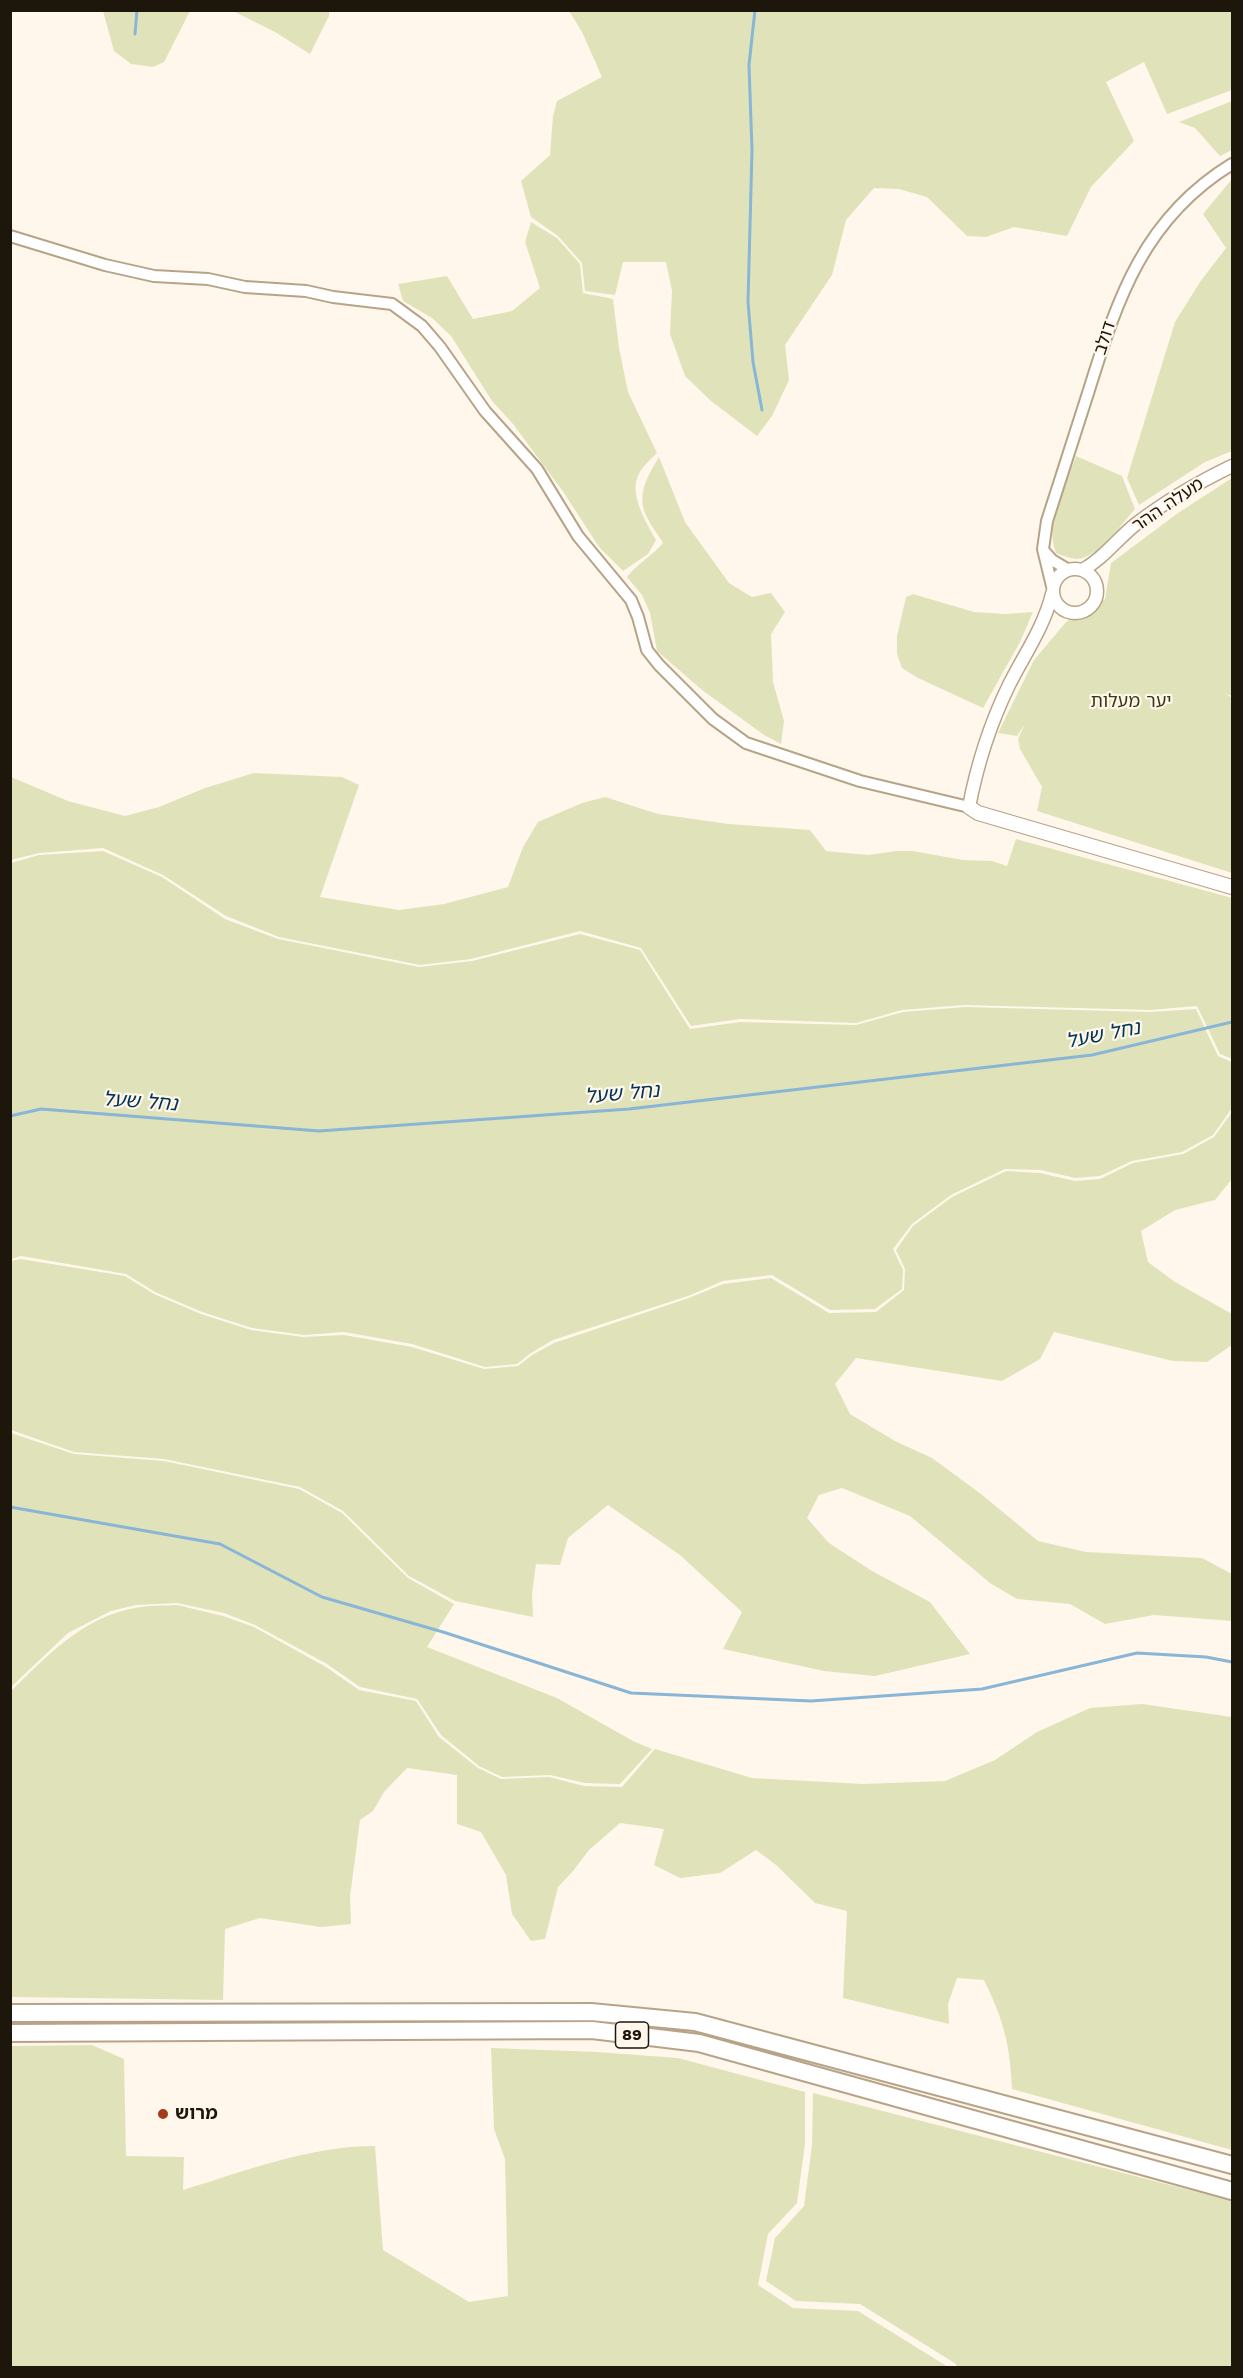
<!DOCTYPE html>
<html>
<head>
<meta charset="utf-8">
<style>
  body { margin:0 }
  #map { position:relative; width:1243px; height:2378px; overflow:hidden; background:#fff7eb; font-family:"Work Sans",sans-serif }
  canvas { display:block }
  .frame { position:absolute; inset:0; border:12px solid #1d160b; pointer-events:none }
</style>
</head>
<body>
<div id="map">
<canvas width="1243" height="2378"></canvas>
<div class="frame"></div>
</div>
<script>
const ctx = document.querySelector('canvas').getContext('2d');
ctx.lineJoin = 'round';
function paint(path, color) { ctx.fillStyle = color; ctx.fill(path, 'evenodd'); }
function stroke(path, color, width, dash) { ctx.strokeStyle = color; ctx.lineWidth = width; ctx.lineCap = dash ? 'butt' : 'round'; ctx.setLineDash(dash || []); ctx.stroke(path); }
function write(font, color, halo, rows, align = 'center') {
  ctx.font = font + ' "Work Sans","Noto Sans Hebrew",sans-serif'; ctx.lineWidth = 4.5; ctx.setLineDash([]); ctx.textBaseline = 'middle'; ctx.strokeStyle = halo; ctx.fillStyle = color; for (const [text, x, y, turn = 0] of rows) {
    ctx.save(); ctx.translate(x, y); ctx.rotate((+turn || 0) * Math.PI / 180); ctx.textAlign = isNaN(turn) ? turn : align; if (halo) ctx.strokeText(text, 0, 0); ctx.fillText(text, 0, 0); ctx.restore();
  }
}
paint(new Path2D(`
  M103,11V10L190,11L164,62L153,67L131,64L114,51Z
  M233,11H329V16L310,54L275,32Z
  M569,11H1232V90L1167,114L1144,62L1106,82L1134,141L1091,187L1067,236L1014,227L986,237L967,236L927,197L899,189L874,188L846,220L832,275L785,345L789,380L772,416L757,436L711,401L685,376L670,334L672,291L666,262H623L615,295L585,291L582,263L558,236L531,217L521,181L550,155L553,116L557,101L602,77L582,32Z
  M1232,101V150L1220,156L1195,128L1179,122Z
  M1232,179V451L1205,462L1139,505L1127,478L1175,322L1200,282L1226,248L1203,214Z
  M531,222L557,238L580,264L583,293L613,299L619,348L628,392L657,453C651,459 644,465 640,472C627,492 646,522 656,540L648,554L623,571L599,547L564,493L513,424L492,401L451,336L432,318L403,301L398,284L447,276L473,319L512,311L540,288L525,242Z
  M1076,456L1122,476L1135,509C1121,525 1104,550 1083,558C1075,561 1064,556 1056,553C1044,523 1066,485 1076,456Z
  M659,457L685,522L729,583L752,597L771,593L785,612L771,634L773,682L784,721L781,744L764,735L702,690L657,651L650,613L642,595L627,577C637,564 652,556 663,543C659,535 652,528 648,519C635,497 647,477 659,457Z
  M1232,478V696L1226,694L1232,698V873L1037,811L1042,787L1020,749L1018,739L1025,724L1017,736L998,733L1034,660L1066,622L1105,599L1111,563L1178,513Z
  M913,594L974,612L1005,614L1033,612L1020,642L983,708L918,678L902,668L897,654V636L906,597Z
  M254,773L342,777L359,785L320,897L399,910L444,904L508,887L523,847L538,822L582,803L605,797L658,814L729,824L810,830L826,851L868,855L897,851H913L963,860L992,861L1007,866L1016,839L1232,898V1059L1220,1054L1197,1006L1150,1010L964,1005L902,1010L856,1023L740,1019L691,1026L641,948L580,931L471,959L420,965L279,937L226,916L163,875L103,848L39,853L11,860V777L68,801L125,816L159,807L205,788Z
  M103,851L162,877L225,919L278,939L419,967L472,961L580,934L640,950L690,1029L740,1022L856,1025L903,1012L965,1007L1151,1012L1196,1009L1218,1056L1232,1062V1108L1213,1135L1182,1152L1132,1161L1100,1176L1075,1178L1041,1170L1005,1169L951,1195L912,1224L893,1249L903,1270L902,1289L875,1309L830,1310L772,1275L723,1281L688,1296L553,1340L531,1353L517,1364L485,1367L412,1344L344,1332L304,1335L252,1328L202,1312L155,1292L126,1274L21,1256L11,1259V863L39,855Z
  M1232,1112V1179L1215,1200L1175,1210L1141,1231L1148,1262L1175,1282L1232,1314V1345L1207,1362L1173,1361L1054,1332L1040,1359L1002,1381L856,1358L835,1384L850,1414L895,1441L932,1458L981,1494L1038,1541L1086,1552L1202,1558L1232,1574V1621L1154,1615L1105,1624L1070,1604L1017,1599L990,1583L910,1516L842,1488L819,1495L807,1518L829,1543L872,1571L930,1602L970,1654L875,1676L824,1671L723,1649L742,1612L680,1555L608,1505L568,1538L560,1565L536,1564L532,1594L533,1617L455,1601L409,1576L343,1511L300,1487L164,1459L74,1452L11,1430V1261L21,1259L125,1276L154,1294L201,1314L251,1330L303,1337L344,1335L412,1347L484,1369L518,1366L532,1355L554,1343L689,1298L723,1284L771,1278L829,1313L876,1312L904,1290L905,1269L896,1250L913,1226L952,1197L1006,1171L1040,1173L1075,1181L1100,1179L1133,1163L1183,1154L1214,1137Z
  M11,1433L74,1454L164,1461L299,1489L342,1513L408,1578L454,1604L427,1647L557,1698L633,1741L652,1749L620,1784L585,1783L550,1775L502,1777L479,1766L441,1735L417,1699L360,1687L327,1664L255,1625L224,1613L177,1603L136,1605L111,1611L68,1633L11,1687Z
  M177,1605L223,1616L254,1627L326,1667L359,1690L416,1701L439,1737L478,1768L501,1779L549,1777L584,1786L622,1787L655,1749L752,1778L863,1784L945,1781L995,1760L1037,1732L1090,1708L1142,1704L1232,1717V2150L1012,2089C1010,2045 1004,2021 984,1980L957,1978L948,2004L949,2024L843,1998L847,1911L815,1903L776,1865L756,1850L720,1873L680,1878L654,1865L664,1829L620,1823L589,1850L573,1871L558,1887L545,1939L531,1941L512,1914L506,1875L481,1832L457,1824V1775L407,1768L384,1792L373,1811L360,1820L350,1897L351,1924L321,1927L260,1918L225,1929L223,2000L11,1997V1691C47,1656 83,1617 135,1608C149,1605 164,1606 177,1605Z
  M92,2045L124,2059L126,2156L184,2157L183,2190C245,2171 309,2146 375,2146L383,2250L469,2302L508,2296L505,2159L494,2129L491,2048L597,2052L678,2058L805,2092V2144L797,2203L768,2234L758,2285L793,2308L858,2311L948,2367H11V2046Z
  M813,2093L1232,2201V2367H957L956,2364L860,2304L796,2301L766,2281L775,2238L804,2206L812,2145Z`), '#e0e3ba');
stroke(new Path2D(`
  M755,10L749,65L752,150L748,302L753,362L762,410
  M135,34L137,10
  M10,1116L41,1109L319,1131L629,1109L1092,1055L1232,1022
  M10,1507L220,1544L322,1597L443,1632L631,1693L811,1701L982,1689L1137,1653L1206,1657L1232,1662`), '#89b5d6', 3);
const minor = new Path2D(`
  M10,236L105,265L154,276L208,279L245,287L306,291L333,297L392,304L422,326L440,347L485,411L537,469L578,536L631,600L638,617L647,650L659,665L713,719L746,743L860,781L969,807
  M1045,552L1052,560L1067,569
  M1052,586L1043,549L1047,521C1061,478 1075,434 1089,390C1118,297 1144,218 1232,164`);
const tertiary = new Path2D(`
  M1053 591a22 22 0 1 1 44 0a22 22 0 1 1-44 0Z
  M1082,570C1103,559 1117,539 1136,524C1166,501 1199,482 1232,466
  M969,807C977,765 990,724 1009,685C1024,655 1044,627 1052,594`);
const secondary = new Path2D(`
  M969,807L978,813L1232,887`);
const trunk = new Path2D(`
  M10,2013L591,2012L695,2022L1232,2165
  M10,2033L592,2030L699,2043L1232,2191`);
stroke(minor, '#b7a488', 14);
stroke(tertiary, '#b7a488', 15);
stroke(secondary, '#b7a488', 16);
stroke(trunk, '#b7a488', 20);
stroke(minor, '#fff', 10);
stroke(tertiary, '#fff', 12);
stroke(secondary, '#fff', 14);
stroke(trunk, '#fff', 16);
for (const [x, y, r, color] of [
  [163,2114,6,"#a33d18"]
]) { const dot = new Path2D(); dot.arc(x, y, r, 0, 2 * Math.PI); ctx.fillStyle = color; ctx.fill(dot); stroke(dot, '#fff7eb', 2); }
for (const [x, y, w] of [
  [632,2035,33]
]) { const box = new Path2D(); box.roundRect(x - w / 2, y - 13, w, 26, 4.5); ctx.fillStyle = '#fff7eb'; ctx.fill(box); stroke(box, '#1d160b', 1.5); }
write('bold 16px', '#1d160b', null, [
  ["89",632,2035]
]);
write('18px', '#1d160b', '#fff7eb', [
  ["דולב",1105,338,-72],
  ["מעלה ההר",1168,505,-34]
]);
write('18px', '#383912', '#fff7eb', [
  ["יער מעלות",1131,702]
]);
write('bold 18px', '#1d160b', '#fff7eb', [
  ["מרוש",175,2114]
], 'left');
write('italic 20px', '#003555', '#fff7eb', [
  ["נחל שעל",1103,1035,-11],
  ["נחל שעל",622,1094,-5],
  ["נחל שעל",140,1102,4]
]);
</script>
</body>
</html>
